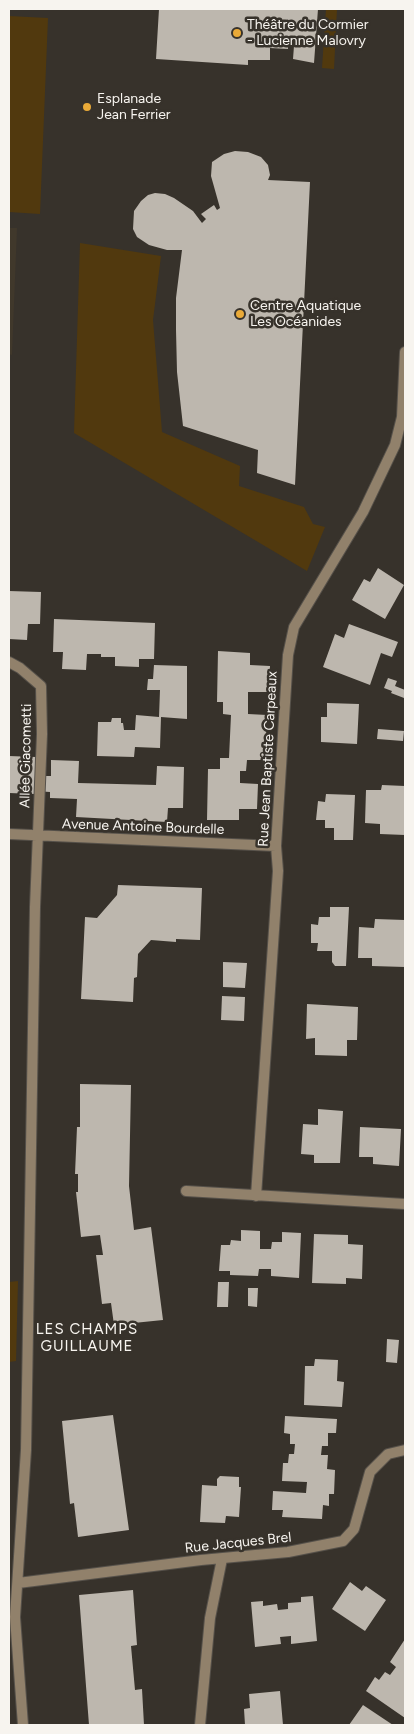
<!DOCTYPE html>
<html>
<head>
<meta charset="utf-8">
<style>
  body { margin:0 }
  #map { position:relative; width:414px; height:1734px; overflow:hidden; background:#37322b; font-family:Figtree,sans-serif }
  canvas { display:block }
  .frame { position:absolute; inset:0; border:10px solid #f7f4ef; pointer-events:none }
</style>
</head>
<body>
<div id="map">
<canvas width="414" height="1734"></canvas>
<div class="frame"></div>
</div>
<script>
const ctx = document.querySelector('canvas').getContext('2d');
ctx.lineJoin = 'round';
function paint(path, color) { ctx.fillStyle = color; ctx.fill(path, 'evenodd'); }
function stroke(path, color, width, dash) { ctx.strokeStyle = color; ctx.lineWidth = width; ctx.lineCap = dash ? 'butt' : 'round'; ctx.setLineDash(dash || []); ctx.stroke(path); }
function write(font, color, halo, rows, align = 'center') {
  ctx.font = font + ' Figtree,sans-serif'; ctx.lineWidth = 5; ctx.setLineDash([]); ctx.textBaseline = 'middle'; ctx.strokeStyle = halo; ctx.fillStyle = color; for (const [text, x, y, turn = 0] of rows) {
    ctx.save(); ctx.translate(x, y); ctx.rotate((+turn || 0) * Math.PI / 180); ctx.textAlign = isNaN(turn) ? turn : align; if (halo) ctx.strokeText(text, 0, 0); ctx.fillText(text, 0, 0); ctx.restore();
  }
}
paint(new Path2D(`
  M9,228H17L12,355L9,354Z`), '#40382b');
paint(new Path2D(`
  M326,9H337L334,69L322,68Z
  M9,16L48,18L40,214L9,212Z
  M80,243L161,256L153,320L162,432L240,466L239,486L304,507L313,524L325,527L307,571L74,433Z
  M18,1281L16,1361L9,1362V1282Z`), '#51390e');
paint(new Path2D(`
  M159,9H318L314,63L293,59L294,46H288V49L270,48V60H248V65L156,59Z
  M235,151L248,152L261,157L268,165L270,175L268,180L310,182L295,485L257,473L258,450L183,426L177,372L176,330V298L182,250H167L149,245L137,237L133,229L134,211L141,201L148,195L155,193L165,194L174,198L193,211L202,223L206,219L201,214L214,205L217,210L220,208L211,176L212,162L224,154Z
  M378,568L404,585L385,619L352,600L364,579L370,582Z
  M9,591L41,592L40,624H28L27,640L9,639Z
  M54,619L155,623L154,659H139V667L115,666V657H101V654H87L86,670L62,669L63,652H53Z
  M349,624L398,642L392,657L381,653L370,685L323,667L335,634L344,638Z
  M218,651L250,653V665L270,666L269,692H248V714L267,715L265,760H247L246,771H240V783L258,784L257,809H239V820H207L208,769H220V758H229L231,715L223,714V702H217Z
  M154,665L187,666V719L161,717L160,748L135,747L134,757L97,756L98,722H111L112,718H121V723H123L124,730H135L136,715L159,717L160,690H147L148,679H153Z
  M388,678L397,681L395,686L405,690L404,698L391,693L392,691L384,688Z
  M327,703L359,704L357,744L321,742V717H327Z
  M378,729L404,731L403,741L377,739Z
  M9,756L36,757L35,776H51V760L79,761L78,783L156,785L157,766L184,767L183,808H168L167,822L76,817L77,799L50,798V792L35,791V794L9,793Z
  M382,785L405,786V835L380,834V824L365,823L366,790H381Z
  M326,794L355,795L353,840H334V828H325V820H316L318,801L325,802Z
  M118,885L202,888L200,940L176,939V942L151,940L138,954L137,977L134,978L133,1002L81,999L85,917L97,918L117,895Z
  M330,907H349L346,966H335L332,962V951H317L318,943H311V924L318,925L319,917H330Z
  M375,919L405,920V967L372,966V958H358L359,927L374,928Z
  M223,962L247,963L245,988L223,987Z
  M222,996L245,997L244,1021L221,1020Z
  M307,1004L358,1007L357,1040H347V1056L315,1055V1038L306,1039Z
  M80,1084L131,1085L129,1186L134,1230L151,1227L163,1320L114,1325L111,1303L102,1304L96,1255H103L100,1235L81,1237L76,1192H78V1174H75L77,1127H80Z
  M318,1109L343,1111L340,1163H314V1155L301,1154L303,1124L318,1125Z
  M360,1127L401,1129L399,1166L373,1164V1157H359Z
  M241,1230L260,1231V1249H271L272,1242H282V1232L301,1233L299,1278L271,1276V1269H259L258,1276L230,1275V1271H219L221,1245H230L231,1240L241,1241Z
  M314,1234L348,1235V1244L363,1245L362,1279L346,1278V1284L312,1283Z
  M218,1282H229L228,1307H217Z
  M248,1288H258L257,1307L248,1306Z
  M387,1339L399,1340L397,1363L386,1362Z
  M315,1359L338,1360L337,1381L344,1382L342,1407L304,1405L305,1366H314Z
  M113,1415L129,1530L78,1537L74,1503L70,1504L62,1421Z
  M285,1416L337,1419L336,1433H328V1446H322L321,1455H328L327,1469L335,1470L334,1494H329V1506L323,1505L322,1519L282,1517L283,1510H272L273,1491L306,1493L307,1482L282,1481L283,1463H288L289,1454H294L295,1444H290V1434L284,1433Z
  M220,1476L239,1477V1487H241L239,1517L226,1516L225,1523L200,1522L202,1485L217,1486V1479Z
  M350,1582L362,1591L366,1586L386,1600L365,1631L332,1609Z
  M133,1590L137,1645L131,1646L135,1690L142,1689L144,1725H89L79,1595Z
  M313,1596L317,1641L291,1644V1636L280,1637L281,1644L255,1647L251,1602L263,1601V1606L277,1604L278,1610L288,1609V1603L301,1602V1597Z
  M405,1639V1718L366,1691L375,1677L379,1680L385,1672L390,1675L396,1667L390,1662Z
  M280,1691L283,1725H245L244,1709L250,1708L249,1694Z
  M363,1705L393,1725H349Z`), '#bdb7ae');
const street = new Path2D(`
  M9,662L20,668L41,686L42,734L35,907L26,1450L15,1617L23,1725
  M9,834L276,846
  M186,1191L405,1204
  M256,1196L278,871L276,846L288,655L294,627L363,512L395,445L402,417L405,352
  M18,1583L201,1560L288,1552L343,1541L354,1529L370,1472L388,1454L405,1450
  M200,1725L210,1618L222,1559`);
stroke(street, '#56514a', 12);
stroke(street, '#91816b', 10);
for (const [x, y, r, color] of [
  [237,33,5,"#eaaa38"],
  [87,107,5,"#eaaa38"],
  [240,314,5,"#eaaa38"]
]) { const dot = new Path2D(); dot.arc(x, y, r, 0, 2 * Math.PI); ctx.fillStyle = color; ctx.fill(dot); stroke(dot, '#37322b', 2); }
write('14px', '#f7f4ef', '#37322b', [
  ["Théâtre du Cormier",247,25],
  ["- Lucienne Malovry",247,41],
  ["Esplanade",97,99],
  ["Jean Ferrier",97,115],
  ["Centre Aquatique",250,306],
  ["Les Océanides",250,322]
], 'left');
write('14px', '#f7f4ef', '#37322b', [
  ["Allée Giacometti",26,756,-89],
  ["Rue Jean Baptiste Carpeaux",268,759,-87],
  ["Avenue Antoine Bourdelle",143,827,2],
  ["Rue Jacques Brel",238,1543,-6]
]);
ctx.letterSpacing = '1px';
write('15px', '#f7f4ef', '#37322b', [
  ["LES CHAMPS",87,1330],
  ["GUILLAUME",87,1347]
]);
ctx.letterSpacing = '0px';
</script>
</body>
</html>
